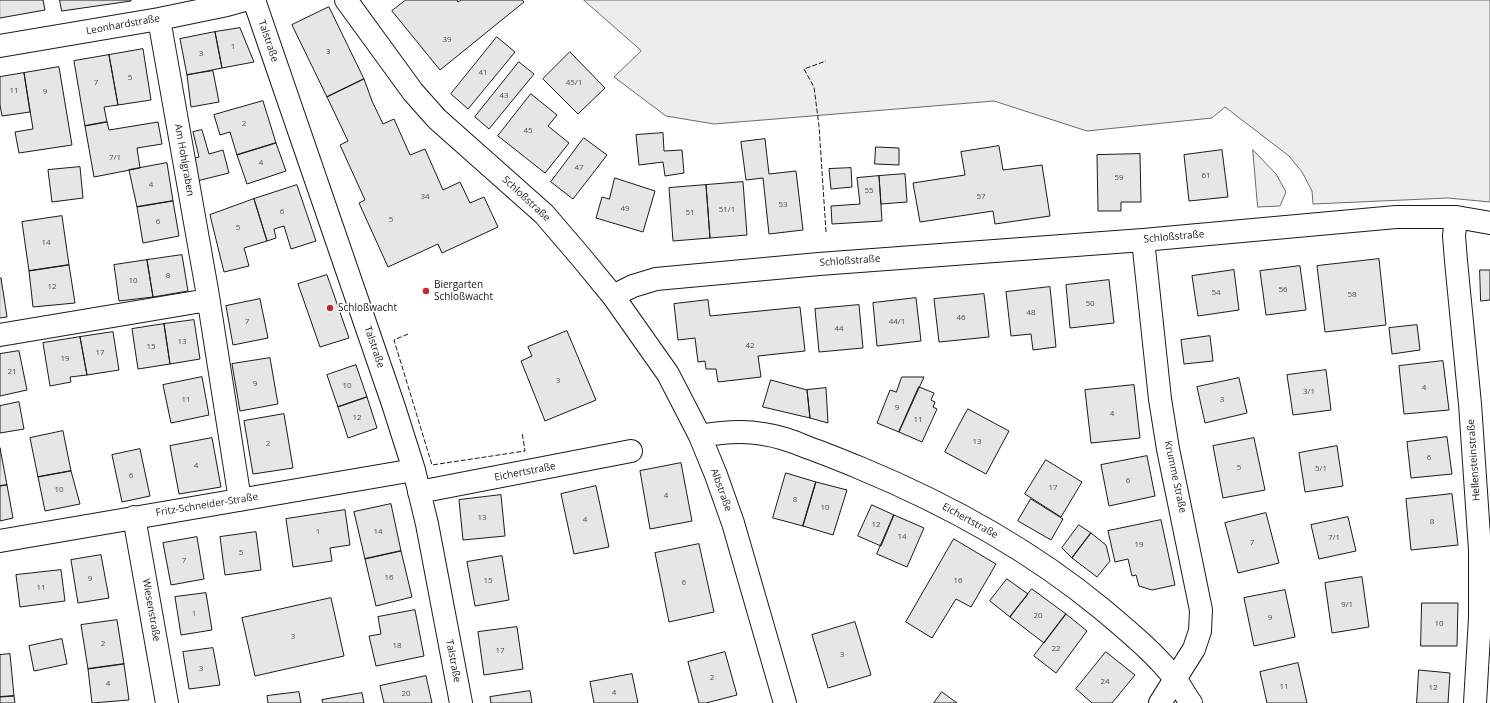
<!DOCTYPE html>
<html>
<head>
<meta charset="utf-8">
<style>
  body { margin:0 }
  canvas { display:block; background:#fff }
</style>
</head>
<body>
<canvas width="1490" height="703"></canvas>
<script>
const ctx = document.querySelector('canvas').getContext('2d');
ctx.lineJoin = 'round';
function paint(path, color) { ctx.fillStyle = color; ctx.fill(path, 'evenodd'); }
function stroke(path, color, width, dash) { ctx.strokeStyle = color; ctx.lineWidth = width; ctx.lineCap = dash ? 'butt' : 'round'; ctx.setLineDash(dash || []); ctx.stroke(path); }
function write(font, color, halo, rows, align = 'center') {
  ctx.font = font + ' "Open Sans",sans-serif'; ctx.lineWidth = 3; ctx.setLineDash([]); ctx.textBaseline = 'middle'; ctx.strokeStyle = halo; ctx.fillStyle = color; for (const [text, x, y, turn = 0] of rows) {
    ctx.save(); ctx.translate(x, y); ctx.rotate((+turn || 0) * Math.PI / 180); ctx.textAlign = isNaN(turn) ? turn : align; if (halo) ctx.strokeText(text, 0, 0); ctx.fillText(text, 0, 0); ctx.restore();
  }
}
const built = new Path2D(`
  M584,0H1490V202L1448,198L1313,204L1312,191L1302,172L1289,156L1225,107L1212,118L1087,131L994,101L714,124L666,116L614,77L641,51Z
  M1253,150L1276,174L1286,192L1280,206L1258,207Z`);
paint(built, '#ededed');
stroke(built, '#6a6a6a', 1);
const building = new Path2D(`
  M0,0H43L45,10L0,18Z
  M60,0H131V1L62,11Z
  M406,0H457L458,2L461,0H522L524,2L440,70L392,11Z
  M329,7L364,79L327,97L292,25Z
  M240,28L254,62L222,68L215,32Z
  M215,32L222,68L187,75L180,39Z
  M497,37L515,52L468,109L451,94Z
  M143,49L151,100L118,105L109,55Z
  M570,52L605,88L578,114L543,79Z
  M109,55L118,105L104,107L107,122L85,126L74,61Z
  M519,62L534,74L489,129L475,117Z
  M59,67L72,145L19,153L15,132L33,129L24,73Z
  M213,71L219,102L191,107L187,75Z
  M24,73L30,112L2,116L0,105V77Z
  M364,79L372,101L383,124L394,119L410,155L425,149L443,190L460,182L470,203L484,197L498,227L442,253L438,244L388,267L359,203L365,200L340,145L348,141L327,97Z
  M531,94L557,115L548,126L569,143L545,173L498,136Z
  M263,101L276,143L237,155L230,132L220,135L214,115Z
  M107,122L109,130L158,122L162,144L137,148L140,168L94,177L85,126Z
  M202,130L209,154L223,150L229,173L197,181L192,159L199,157L193,132Z
  M663,133L664,151L682,150L684,173L665,176L663,162L639,165L636,135Z
  M584,138L607,155L573,199L551,182Z
  M765,139L769,174L796,171L803,230L769,234L763,178L746,180L741,142Z
  M276,143L286,171L247,184L237,155Z
  M999,146L1003,170L1042,165L1050,216L995,224L993,211L920,222L913,183L965,175L961,152Z
  M876,147L899,148V165L875,164Z
  M1222,150L1228,197L1189,201L1184,155Z
  M1140,154L1141,202H1121V211H1098L1097,155Z
  M167,163L173,201L137,207L129,170Z
  M80,167L83,198L52,202L48,170Z
  M851,168L852,187L831,189L829,169Z
  M905,174L907,202L881,204L879,176Z
  M879,176L882,221L832,224L831,206L860,204L857,178Z
  M615,178L655,191L643,232L596,218L602,197L609,199Z
  M743,182L747,235L710,238L706,185Z
  M297,185L316,241L291,249L284,226L274,229L276,238L267,241L254,199Z
  M706,185L710,238L673,241L669,188Z
  M254,199L267,241L244,248L249,266L224,272L210,215Z
  M173,201L179,236L143,243L137,207Z
  M62,216L69,265L29,271L22,222Z
  M182,255L188,291L153,297L147,260Z
  M1379,259L1386,325L1325,332L1317,266Z
  M147,260L153,297L119,301L114,265Z
  M69,265L75,303L33,307L29,271Z
  M1300,266L1306,310L1266,315L1260,271Z
  M1234,270L1239,310L1198,316L1192,276Z
  M1480,270H1490V300L1481,301Z
  M327,275L349,338L320,347L298,284Z
  M0,278H1L7,317L0,318Z
  M1109,280L1114,323L1070,328L1066,285Z
  M1050,287L1056,347L1033,350L1031,334L1011,336L1006,292Z
  M984,294L989,337L939,342L934,299Z
  M916,298L921,341L877,346L873,303Z
  M260,299L268,338L233,345L226,306Z
  M708,300L710,316L800,307L805,351L758,356L761,377L718,382L716,369H706L705,361L698,362L695,338L678,340L674,304Z
  M859,305L863,348L819,352L815,309Z
  M194,320L200,359L170,364L164,324Z
  M164,324L170,364L138,369L132,329Z
  M1417,325L1420,350L1392,354L1389,328Z
  M567,331L596,400L545,421L521,361L532,356L528,347Z
  M113,332L119,370L87,375L80,337Z
  M1210,336L1213,361L1184,364L1181,340Z
  M80,337L87,375L70,377L71,382L50,386L43,343Z
  M19,351L27,390L0,396V354Z
  M270,358L278,404L240,411L232,364Z
  M1443,361L1449,410L1404,414L1399,366Z
  M356,365L367,397L338,407L327,375Z
  M1326,370L1331,410L1293,415L1287,375Z
  M202,377L209,415L171,423L163,385Z
  M902,377H924L899,432L877,423L890,390L896,392Z
  M1239,378L1247,413L1205,423L1197,387Z
  M771,380L807,390L810,418L763,407Z
  M1134,385L1140,438L1091,443L1085,390Z
  M919,387L934,393L931,400L935,402L933,407L937,409L922,442L899,432Z
  M826,388L828,423L810,418L807,390Z
  M367,397L377,428L348,438L338,407Z
  M19,402L24,429L0,433V406Z
  M968,409L1009,431L986,474L945,452Z
  M284,414L293,468L253,474L244,421Z
  M63,431L71,471L38,477L30,438Z
  M1447,437L1452,474L1411,478L1407,442Z
  M212,438L221,487L179,494L170,446Z
  M1254,438L1265,490L1223,498L1213,446Z
  M1337,446L1343,486L1305,492L1299,453Z
  M0,448L7,485L0,486Z
  M140,449L150,496L122,502L112,455Z
  M1147,456L1155,496L1109,506L1101,465Z
  M1046,460L1082,482L1061,517L1025,494Z
  M681,463L692,521L650,529L640,471Z
  M71,471L80,504L45,511L38,477Z
  M786,473L816,482L803,526L773,518Z
  M816,482L847,490L833,535L803,526Z
  M7,485L13,518L0,521V486Z
  M596,486L609,547L574,554L561,494Z
  M1452,494L1458,545L1411,550L1406,499Z
  M501,495L505,536L463,540L459,500Z
  M1031,499L1063,519L1051,540L1018,521Z
  M391,504L401,551L365,559L354,512Z
  M872,505L894,515L881,546L858,536Z
  M345,510L350,545L330,548L332,561L293,567L286,519Z
  M1266,513L1279,563L1238,573L1225,523Z
  M894,515L924,528L907,567L877,554Z
  M1348,517L1356,551L1319,559L1311,525Z
  M1161,520L1175,585L1152,590L1139,586L1136,575L1132,576L1128,559L1115,562L1108,531Z
  M1079,525L1091,533L1072,558L1062,548Z
  M256,532L261,570L225,575L220,537Z
  M1091,533L1106,545L1110,561L1097,577L1072,558Z
  M197,537L204,579L171,585L163,543Z
  M954,539L996,564L971,607L956,599L932,638L906,622Z
  M699,544L714,612L669,622L655,553Z
  M401,551L412,597L376,606L365,559Z
  M101,555L109,598L78,603L71,560Z
  M502,556L509,600L475,606L467,562Z
  M61,570L65,601L20,607L16,575Z
  M1362,577L1369,627L1332,633L1325,583Z
  M1007,579L1028,594L1010,617L990,601Z
  M1032,589L1066,614L1044,643L1010,617Z
  M1285,590L1295,637L1254,646L1244,598Z
  M206,593L212,630L181,635L175,597Z
  M331,598L344,656L255,676L242,618Z
  M1422,603H1458L1457,646H1421Z
  M415,610L424,656L376,666L369,636L381,634L378,617Z
  M1066,614L1087,631L1056,673L1034,656Z
  M117,620L124,664L88,669L81,625Z
  M855,622L871,675L828,688L812,635Z
  M517,627L523,669L484,675L478,632Z
  M62,639L67,664L34,671L29,646Z
  M213,648L220,685L189,689L183,652Z
  M725,652L737,695L706,703H699L688,662Z
  M1106,652L1135,675L1112,703H1092L1076,689Z
  M10,654L14,696L0,697V655Z
  M1298,663L1307,703H1267L1260,672Z
  M124,664L129,700L92,703L88,669Z
  M1419,670L1450,673L1448,703H1417Z
  M632,674L638,703H594L590,682Z
  M426,676L432,703H384L380,686Z
  M530,691L532,703H491L490,697Z
  M299,692L301,703H268L267,696Z
  M942,692L957,703H934Z
  M362,693L364,703H323L322,700Z
  M14,696L15,703H0V697Z`);
paint(building, '#e6e6e6');
stroke(building, '#1a1a1a', 1);
const street = new Path2D(`
  M254,0L393,404L414,470L427,524L461,703
  M346,0L413,92L437,119L544,214L580,256L613,296L668,374L700,436L716,475L733,523L785,703
  M159,19L207,290L240,500
  M0,46L159,19L227,5L245,0
  M1456,217L1454,236L1456,261L1470,404L1480,550V618L1475,703
  M1143,240L1160,399L1168,449L1201,610L1200,631L1194,649L1160,703
  M613,296L633,286L656,279L819,264L1143,240L1396,217H1456L1490,223
  M0,335L208,300
  M700,436C722,432 742,430 763,434C779,436 795,442 809,448C826,454 843,461 860,468C947,504 1029,549 1102,609C1128,631 1155,653 1176,680C1181,687 1186,696 1191,703
  M419,492L631,451
  M134,517L167,703
  M0,541L414,470`);
stroke(street, '#1a1a1a', 24);
stroke(street, '#fff', 22);
stroke(new Path2D(`
  M826,232L819,126L814,87L804,69L826,61
  M408,334L394,340L432,465L525,451L522,432`), '#1a1a1a', 1, [5, 2]);
for (const [x, y, r, color] of [
  [426,291,4,"#c62828"],
  [330,308,4,"#c62828"]
]) { const dot = new Path2D(); dot.arc(x, y, r, 0, 2 * Math.PI); ctx.fillStyle = color; ctx.fill(dot); stroke(dot, '#fff', 1.5); }
write('8px', '#4d4d4d', null, [
  ["39",447,40],
  ["1",233,47],
  ["3",328,52],
  ["3",201,54],
  ["41",483,73],
  ["5",130,78],
  ["7",96,83],
  ["45/1",574,83],
  ["11",14,91],
  ["9",45,92],
  ["43",504,96],
  ["2",244,124],
  ["45",528,131],
  ["7/1",115,158],
  ["4",261,163],
  ["47",579,168],
  ["61",1206,176],
  ["59",1119,178],
  ["4",151,185],
  ["55",869,191],
  ["34",425,197],
  ["57",981,197],
  ["53",783,205],
  ["49",625,209],
  ["51/1",727,210],
  ["6",282,212],
  ["51",690,213],
  ["5",391,220],
  ["6",158,222],
  ["5",238,228],
  ["14",46,243],
  ["8",168,276],
  ["10",133,281],
  ["12",52,287],
  ["56",1283,290],
  ["54",1216,293],
  ["58",1352,295],
  ["50",1090,304],
  ["48",1031,313],
  ["46",961,318],
  ["7",247,322],
  ["44/1",897,322],
  ["44",839,329],
  ["13",182,342],
  ["42",750,346],
  ["15",151,347],
  ["17",100,353],
  ["19",65,359],
  ["21",12,372],
  ["3",558,381],
  ["9",255,384],
  ["10",347,386],
  ["4",1424,388],
  ["3/1",1309,392],
  ["11",186,400],
  ["3",1222,400],
  ["9",897,408],
  ["4",1112,414],
  ["12",357,418],
  ["11",918,420],
  ["13",977,442],
  ["2",268,444],
  ["6",1429,458],
  ["4",196,466],
  ["5",1239,468],
  ["5/1",1321,469],
  ["6",131,476],
  ["6",1128,481],
  ["17",1053,488],
  ["10",59,490],
  ["4",666,496],
  ["8",795,500],
  ["10",825,508],
  ["13",482,518],
  ["4",585,520],
  ["8",1432,522],
  ["12",876,525],
  ["1",318,532],
  ["14",378,532],
  ["14",902,537],
  ["7/1",1334,538],
  ["7",1252,543],
  ["19",1139,545],
  ["5",241,553],
  ["7",184,561],
  ["16",389,578],
  ["9",90,579],
  ["15",488,581],
  ["16",958,581],
  ["6",684,583],
  ["11",41,588],
  ["9/1",1347,605],
  ["1",194,614],
  ["20",1038,616],
  ["9",1270,618],
  ["10",1439,624],
  ["3",293,637],
  ["2",103,644],
  ["18",397,646],
  ["22",1056,649],
  ["17",500,651],
  ["3",842,655],
  ["3",201,669],
  ["2",712,678],
  ["24",1105,682],
  ["4",108,684],
  ["11",1284,687],
  ["12",1433,688],
  ["4",614,693],
  ["20",406,694]
]);
write('10px', '#1a1a1a', '#fff', [
  ["Leonhardstraße",123,25,-10],
  ["Talstraße",268,41,71],
  ["Am Hohlgraben",184,160,80],
  ["Schloßstraße",526,199,43],
  ["Schloßstraße",1174,237,-5],
  ["Schloßstraße",850,261,-4],
  ["Talstraße",374,347,71],
  ["Hellensteinstraße",1474,460,-94],
  ["Eichertstraße",525,472,-11],
  ["Krumme Straße",1175,477,78],
  ["Albstraße",721,490,70],
  ["Fritz-Schneider-Straße",207,505,-9],
  ["Eichertstraße",970,521,29],
  ["Wiesenstraße",151,610,80],
  ["Talstraße",453,661,79]
]);
write('10px', '#1a1a1a', '#fff', [
  ["Biergarten",434,285],
  ["Schloßwacht",434,297],
  ["Schloßwacht",338,308]
], 'left');
</script>
</body>
</html>
